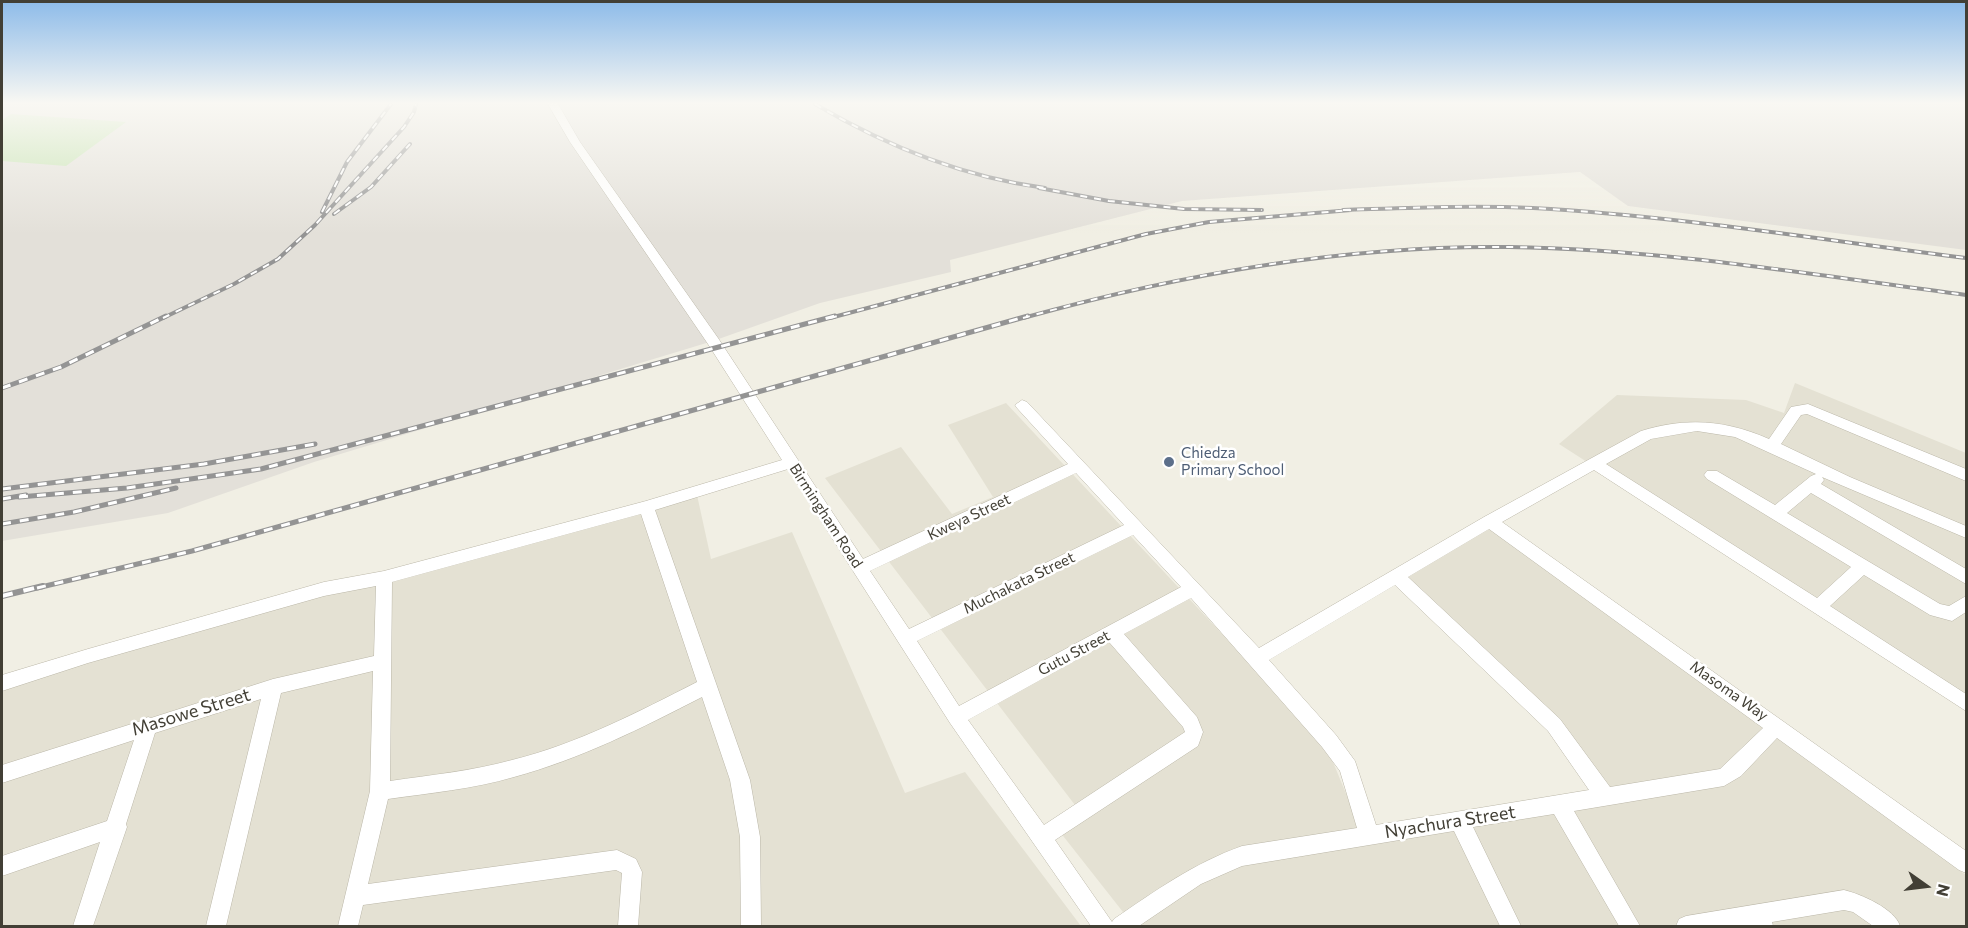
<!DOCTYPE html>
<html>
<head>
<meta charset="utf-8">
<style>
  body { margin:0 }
  #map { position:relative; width:1968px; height:928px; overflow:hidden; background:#f1efe4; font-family:Commissioner,sans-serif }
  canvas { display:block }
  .frame { position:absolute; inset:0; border:3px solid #423f35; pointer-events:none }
  .north { position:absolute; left:1896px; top:856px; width:60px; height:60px; -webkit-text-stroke:4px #fff; paint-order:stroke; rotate:104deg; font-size:16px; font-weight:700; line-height:24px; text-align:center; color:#423f35 }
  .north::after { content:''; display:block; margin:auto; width:21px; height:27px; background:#423f35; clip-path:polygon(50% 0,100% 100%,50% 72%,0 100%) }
</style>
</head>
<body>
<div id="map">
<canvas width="1968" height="928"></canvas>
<div class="frame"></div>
<div class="north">N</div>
</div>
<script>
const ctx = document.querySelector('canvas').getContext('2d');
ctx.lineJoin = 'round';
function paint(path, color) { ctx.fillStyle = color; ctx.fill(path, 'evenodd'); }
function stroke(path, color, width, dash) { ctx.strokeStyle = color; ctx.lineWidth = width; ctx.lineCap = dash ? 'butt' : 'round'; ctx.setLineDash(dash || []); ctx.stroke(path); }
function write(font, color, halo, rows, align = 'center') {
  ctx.font = font + ' Commissioner,sans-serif'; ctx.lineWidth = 5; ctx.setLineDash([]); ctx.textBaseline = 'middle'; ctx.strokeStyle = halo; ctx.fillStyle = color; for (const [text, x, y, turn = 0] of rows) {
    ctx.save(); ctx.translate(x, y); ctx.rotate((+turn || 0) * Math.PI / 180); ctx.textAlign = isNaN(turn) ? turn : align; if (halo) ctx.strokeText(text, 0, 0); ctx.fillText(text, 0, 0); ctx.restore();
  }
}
paint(new Path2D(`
  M1795,383L1966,453V705L1559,444L1617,395L1746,400L1784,413Z
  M1006,403L1326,745L1365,840L1602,805L1561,724L1396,582L1485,523L1966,875V926H1134L1060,832L1078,809L825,478L901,447L952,514L993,497L948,425Z
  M697,495L711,559L792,532L905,793L965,772L1081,926H2V686L125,646Z`), '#e4e1d3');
paint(new Path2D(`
  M2,104H1966V250L1628,206L1580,172L1182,201L950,260L951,272L820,303L713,341L314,462L168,513L2,541Z`), '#e3e0d9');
paint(new Path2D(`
  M11,114L126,122L66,166L2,161V120Z`), '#c5e3b0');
const minor = new Path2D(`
  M548,104H558L580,142L718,338L863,559L1068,464L1017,408L1015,405L1022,400L1027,402L1259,648L1484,517L1641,431C1686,417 1726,420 1769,439L1791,407L1808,404L1966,469V481L1807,414L1801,415L1781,444L1850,477L1966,526V538L1822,477L1824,480L1821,484L1966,569V584L1811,493L1787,513L1940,604L1949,606L1966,596V612L1952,621L1930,615L1864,575L1830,606L1966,694V711L1594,470L1502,522L1966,851V873L1959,870L1777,738L1741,776L1724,786L1574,811L1640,926H1619L1554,814L1473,827L1521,926H1500L1454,831L1242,866L1201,884L1139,926H1091L950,723L788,469L655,510L750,780L760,837L761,926H741L740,837L730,780L702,697C642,728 580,759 514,777C473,789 430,793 388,799L368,884L617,850L636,859L642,872L638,926H618L622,873L616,870L363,905L358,926H338L370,791L373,671L281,693L226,926H206L261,699L155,733L126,824L127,827L93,926H73L100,842L2,876V856L107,821L134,740L2,783V765L141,721L148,717L151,718L273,679L374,656L376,586L324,596L88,663L2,691V675L88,649L324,582L384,571L646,501L782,460L708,344L570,142ZM1697,431L1735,437L1816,474L1811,476L1775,505L1717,471H1707L1704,475L1707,479L1851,567L1817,598L1606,464L1651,439ZM1076,473L1124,525L909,629L870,571ZM641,514L697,682C638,712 577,744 512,760C472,771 431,775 390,781L392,582ZM1489,529L1763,728L1720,769L1610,787L1560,719L1408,577ZM1133,535L1181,587L959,706L917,641ZM1395,585L1548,731L1589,790L1376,825L1355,761L1336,735L1269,660ZM1191,598L1322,747L1340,771L1357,828L1242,846C1194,863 1155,891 1114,919L1112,922L1055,840L1198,746L1203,732L1197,717L1124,634ZM1109,642L1183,727L1185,732L1044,825L968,720Z
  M1844,890C1861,894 1895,909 1900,926H1873L1853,912L1844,910L1772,922L1773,926H1676L1679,919L1686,916Z`);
stroke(minor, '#bbb7a8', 1);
paint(minor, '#fff');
const railFar2 = new Path2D(`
  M815,104C886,146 963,177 1045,188
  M1039,188L1109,201L1184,209L1262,210
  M1343,210C1407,208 1470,205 1533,208C1678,216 1822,240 1966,258
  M322,212L347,162L391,104
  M334,214L371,187L410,144
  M163,318L234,284L278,259L315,225L404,127L414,112L416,104
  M830,318L1146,234L1209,222L1351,210
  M1023,318C1181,274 1344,245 1509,247C1662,249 1814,275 1966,295`);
const railFar1 = new Path2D(`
  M2,388L61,367L166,316
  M2,489L204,464L315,444
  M19,497L127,488L261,469L835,316
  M2,499L26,495
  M2,524L74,512L176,488
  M37,588L192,551L1028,316`);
const rail = new Path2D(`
  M2,596L43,586`);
stroke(railFar2, '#949494', 4);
stroke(railFar1, '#949494', 5);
stroke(rail, '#949494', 6);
stroke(railFar2, '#fff', 2, [7]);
stroke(railFar1, '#fff', 3, [9]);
stroke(rail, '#fff', 4, [11]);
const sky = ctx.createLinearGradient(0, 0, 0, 234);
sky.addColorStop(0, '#8dbbe9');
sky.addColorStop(0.44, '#f9f8f3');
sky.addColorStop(1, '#f9f8f300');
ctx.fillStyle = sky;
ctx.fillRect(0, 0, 1968, 234);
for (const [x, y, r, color] of [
  [1169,462,6,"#5c6f8a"]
]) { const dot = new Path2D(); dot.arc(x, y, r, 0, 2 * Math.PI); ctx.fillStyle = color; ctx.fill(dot); stroke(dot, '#fff', 2); }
write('15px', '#4e5e75', '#fff', [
  ["Chiedza",1181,453],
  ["Primary School",1181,470]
], 'left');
write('15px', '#423f35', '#fff', [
  ["Birmingham Road",826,516,57],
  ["Kweya Street",969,517,-25],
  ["Muchakata Street",1019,583,-26],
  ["Gutu Street",1074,653,-28],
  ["Masoma Way",1729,691,35]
]);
write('18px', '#423f35', '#fff', [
  ["Masowe Street",191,712,-17],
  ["Nyachura Street",1450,822,-9]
]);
</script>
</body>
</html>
